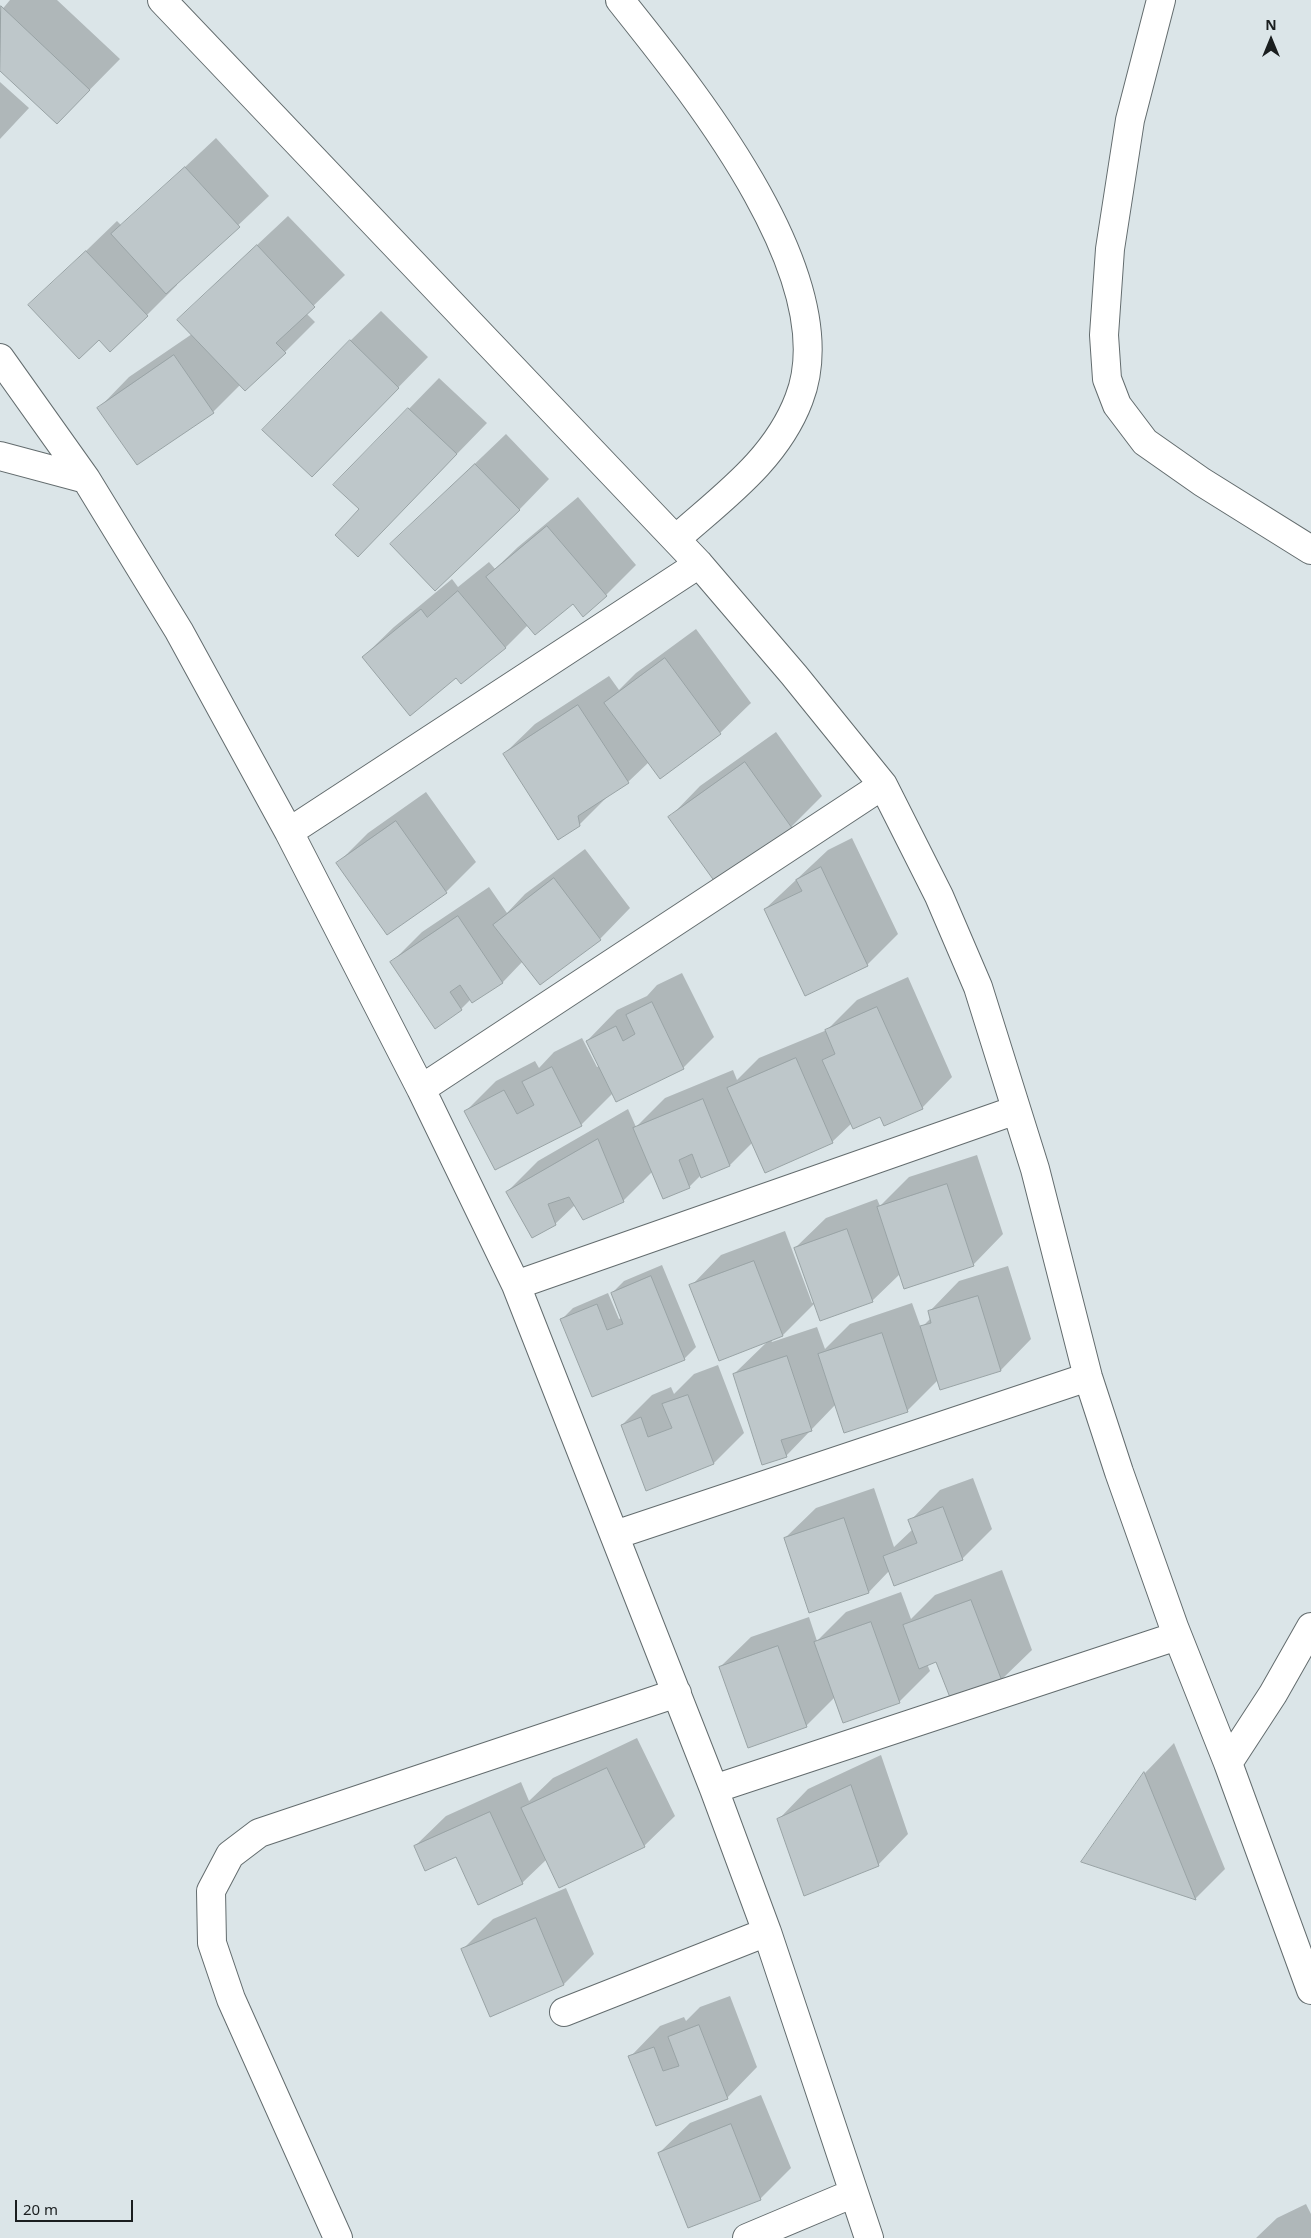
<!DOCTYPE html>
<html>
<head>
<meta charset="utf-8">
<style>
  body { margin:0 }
  #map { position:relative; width:1311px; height:2238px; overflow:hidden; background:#dbe5e8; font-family:"Noto Sans",sans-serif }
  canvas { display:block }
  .north { position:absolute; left:1246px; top:15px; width:50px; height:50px; -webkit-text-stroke:4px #dbe5e8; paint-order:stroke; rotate:0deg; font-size:14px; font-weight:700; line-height:20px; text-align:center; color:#1a1e1f }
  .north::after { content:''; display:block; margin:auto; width:18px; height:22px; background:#1a1e1f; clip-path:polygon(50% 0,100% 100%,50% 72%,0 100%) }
  .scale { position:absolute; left:15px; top:2200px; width:118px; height:22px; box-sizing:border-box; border:2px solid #1a1e1f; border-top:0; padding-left:6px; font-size:15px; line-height:18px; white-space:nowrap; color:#1a1e1f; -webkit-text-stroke:4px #dbe5e8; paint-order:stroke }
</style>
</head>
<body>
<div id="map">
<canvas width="1311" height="2238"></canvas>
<div class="north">N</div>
<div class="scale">20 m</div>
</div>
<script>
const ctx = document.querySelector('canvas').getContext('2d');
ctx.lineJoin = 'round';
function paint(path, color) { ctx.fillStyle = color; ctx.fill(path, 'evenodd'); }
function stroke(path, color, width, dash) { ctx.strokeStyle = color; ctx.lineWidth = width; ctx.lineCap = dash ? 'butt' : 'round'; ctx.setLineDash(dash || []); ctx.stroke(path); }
paint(new Path2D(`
  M10,0H57L120,59L57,123L0,69V12Z
  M0,82L29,108L0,139Z
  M216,138L269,196L176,284L177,285L147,315L99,338L30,305L117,221L122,226Z
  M288,216L345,275L306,313L315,322L285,352L240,385L213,412L138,463L99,408L129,377L192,334L209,290Z
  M381,311L428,357L342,445L350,341Z
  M439,378L487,423L358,556L361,509L335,485Z
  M506,434L549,479L519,510L391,544Z
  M578,497L636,565L606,595L573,602L528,625L505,648L456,676L363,657L394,627L452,579L458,587L489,562L495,569L518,547Z
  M696,629L751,703L720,733L660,777L649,762L628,782L610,794L579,825L504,754L535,724L609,676L619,690L636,673Z
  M776,732L822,796L791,827L716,881L670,817L700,786Z
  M426,792L476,862L446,892L338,863L368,833Z
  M852,838L898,934L867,965L805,994L765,909L828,850Z
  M585,849L630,908L600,939L523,961L503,982L473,1002L471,999L461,1009L435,1027L391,963L422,932L489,887L507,913L525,894Z
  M682,973L714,1037L684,1067L616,1100L613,1093L581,1125L466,1111L496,1081L535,1061L539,1068L554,1052L582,1038L597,1067L599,1066L587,1041L617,1010L647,996L657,985Z
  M908,977L952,1077L922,1108L852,1123L832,1142L766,1171L753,1142L730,1165L702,1176L701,1175L689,1187L653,1171L623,1201L575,1205L555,1224L507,1192L538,1161L628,1109L636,1127L665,1098L733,1070L737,1080L759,1058L827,1030L857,1000Z
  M977,1155L1003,1234L973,1265L900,1274L872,1301L815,1303L783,1335L771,1340L772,1342L817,1327L825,1349L850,1324L912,1303L921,1328L931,1318L929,1312L959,1281L1008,1266L1031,1339L1001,1370L941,1388L938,1380L907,1411L836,1404L786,1456L734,1374L768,1341L691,1286L721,1255L785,1231L812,1303L814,1302L795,1248L826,1218L877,1199L880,1206L909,1177Z
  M662,1265L696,1347L684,1359L561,1320L573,1308L608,1293L619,1319L622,1318L612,1293L624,1281Z
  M718,1365L744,1433L714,1463L647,1489L622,1425L652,1395L671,1387L674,1394L694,1374Z
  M973,1478L992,1529L962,1559L890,1570L869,1592L810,1611L785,1538L816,1508L874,1488L894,1547L913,1529L910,1521L940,1490Z
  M1002,1570L1032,1650L1001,1680L937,1661L927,1664L930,1671L899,1702L835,1697L806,1726L720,1667L751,1637L809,1617L817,1641L846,1612L901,1592L911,1619L935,1595Z
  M637,1738L675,1816L644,1846L547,1859L522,1883L457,1856L415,1846L446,1816L521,1782L529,1801L553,1778Z
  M1174,1743L1225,1869L1195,1899L1083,1862L1145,1773Z
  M881,1755L908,1834L878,1865L778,1820L808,1789Z
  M566,1888L594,1954L564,1984L463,1949L493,1919Z
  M730,1996L757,2067L727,2098L656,2124L630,2057L660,2026L684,2017L686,2021L700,2007Z
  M761,2095L791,2168L760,2199L659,2153L690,2123Z
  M1306,2204L1311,2214V2238H1256L1277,2218Z`), '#0003');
const building = new Path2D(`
  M1,6L90,90L57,124L0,71Z
  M185,167L240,227L166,294L111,234Z
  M257,245L315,307L276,343L286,353L245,391L177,320Z
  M86,251L148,316L110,352L99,340L79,359L28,305Z
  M350,340L399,388L312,477L262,430Z
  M174,355L214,413L137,465L97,408Z
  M408,408L457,454L358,557L335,535L359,509L333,485Z
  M475,464L520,510L435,591L390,544Z
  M547,526L607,596L583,617L573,604L535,635L486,577Z
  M458,591L506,648L461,684L456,678L410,716L362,657L421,609L427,617Z
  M665,658L721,734L660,779L604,703Z
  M578,705L629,783L578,816L580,826L558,840L503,754Z
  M745,762L792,828L715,882L668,817Z
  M396,821L447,893L387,935L336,863Z
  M821,867L868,966L805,996L764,909L802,891L796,880Z
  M554,878L601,940L540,985L493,925Z
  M458,916L503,983L472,1003L460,985L450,992L462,1010L435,1029L390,962Z
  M652,1002L684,1069L616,1102L586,1041L616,1026L623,1041L635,1034L626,1015Z
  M877,1007L923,1109L884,1126L880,1117L853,1129L822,1060L835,1054L825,1030Z
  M796,1058L833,1143L765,1173L727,1088Z
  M552,1067L582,1126L495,1170L464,1111L504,1090L517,1114L534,1105L522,1082Z
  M703,1099L730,1166L701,1178L692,1154L679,1160L690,1188L663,1199L633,1128Z
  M598,1139L624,1202L583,1220L569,1197L548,1204L556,1225L532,1238L506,1192Z
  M947,1184L974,1266L904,1289L877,1207Z
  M847,1229L873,1302L820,1321L794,1248Z
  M754,1261L783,1336L719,1361L689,1285Z
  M651,1276L685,1360L592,1397L560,1319L597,1304L607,1330L623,1324L611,1293Z
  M978,1296L1001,1371L940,1390L920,1326L931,1323L928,1311Z
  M882,1333L908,1412L844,1433L818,1354Z
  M787,1356L812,1431L781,1440L787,1457L762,1465L733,1374Z
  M688,1395L714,1464L646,1491L621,1425L641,1417L648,1437L672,1428L662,1404Z
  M943,1507L963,1560L894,1586L883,1556L917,1543L908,1520Z
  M844,1518L869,1593L809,1613L784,1538Z
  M971,1600L1002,1681L951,1700L936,1662L919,1669L903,1625Z
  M871,1622L900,1703L843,1723L814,1642Z
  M778,1646L807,1727L748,1748L719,1667Z
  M607,1768L645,1847L559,1888L521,1808Z
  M1144,1772L1196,1900L1081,1862Z
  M851,1785L879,1866L804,1896L777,1819Z
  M490,1812L523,1884L478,1905L456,1857L425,1871L414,1846Z
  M536,1918L564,1985L490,2017L461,1949Z
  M699,2025L728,2099L656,2126L628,2056L654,2047L663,2071L679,2066L668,2037Z
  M731,2124L761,2200L688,2228L658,2153Z`);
paint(building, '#bec7ca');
stroke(building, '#99a3a5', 1);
const street = new Path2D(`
  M162,0L699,564L794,675L883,785L939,896L978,987L1035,1169L1088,1377L1119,1472L1174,1627L1228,1763L1311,1990
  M620,0C691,89 846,278 799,399C776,460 723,497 676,539
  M1161,0L1130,120L1110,249L1104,335L1107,379L1117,405L1145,442L1202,482L1311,550
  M0,358L86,479L179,631L289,832L421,1089L516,1285L714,1789L767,1932L869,2238
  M0,456L86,479
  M289,832L699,564
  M421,1089L883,785
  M516,1285L1016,1110
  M615,1535L1088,1377
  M1228,1763L1273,1694L1311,1627
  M714,1789L1177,1636
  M564,2012L767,1932
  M338,2238L231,1999L212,1943L211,1891L230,1855L259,1833L677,1693
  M747,2238L854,2193`);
stroke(street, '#636c6e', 30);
stroke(street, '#fff', 28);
</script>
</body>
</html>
